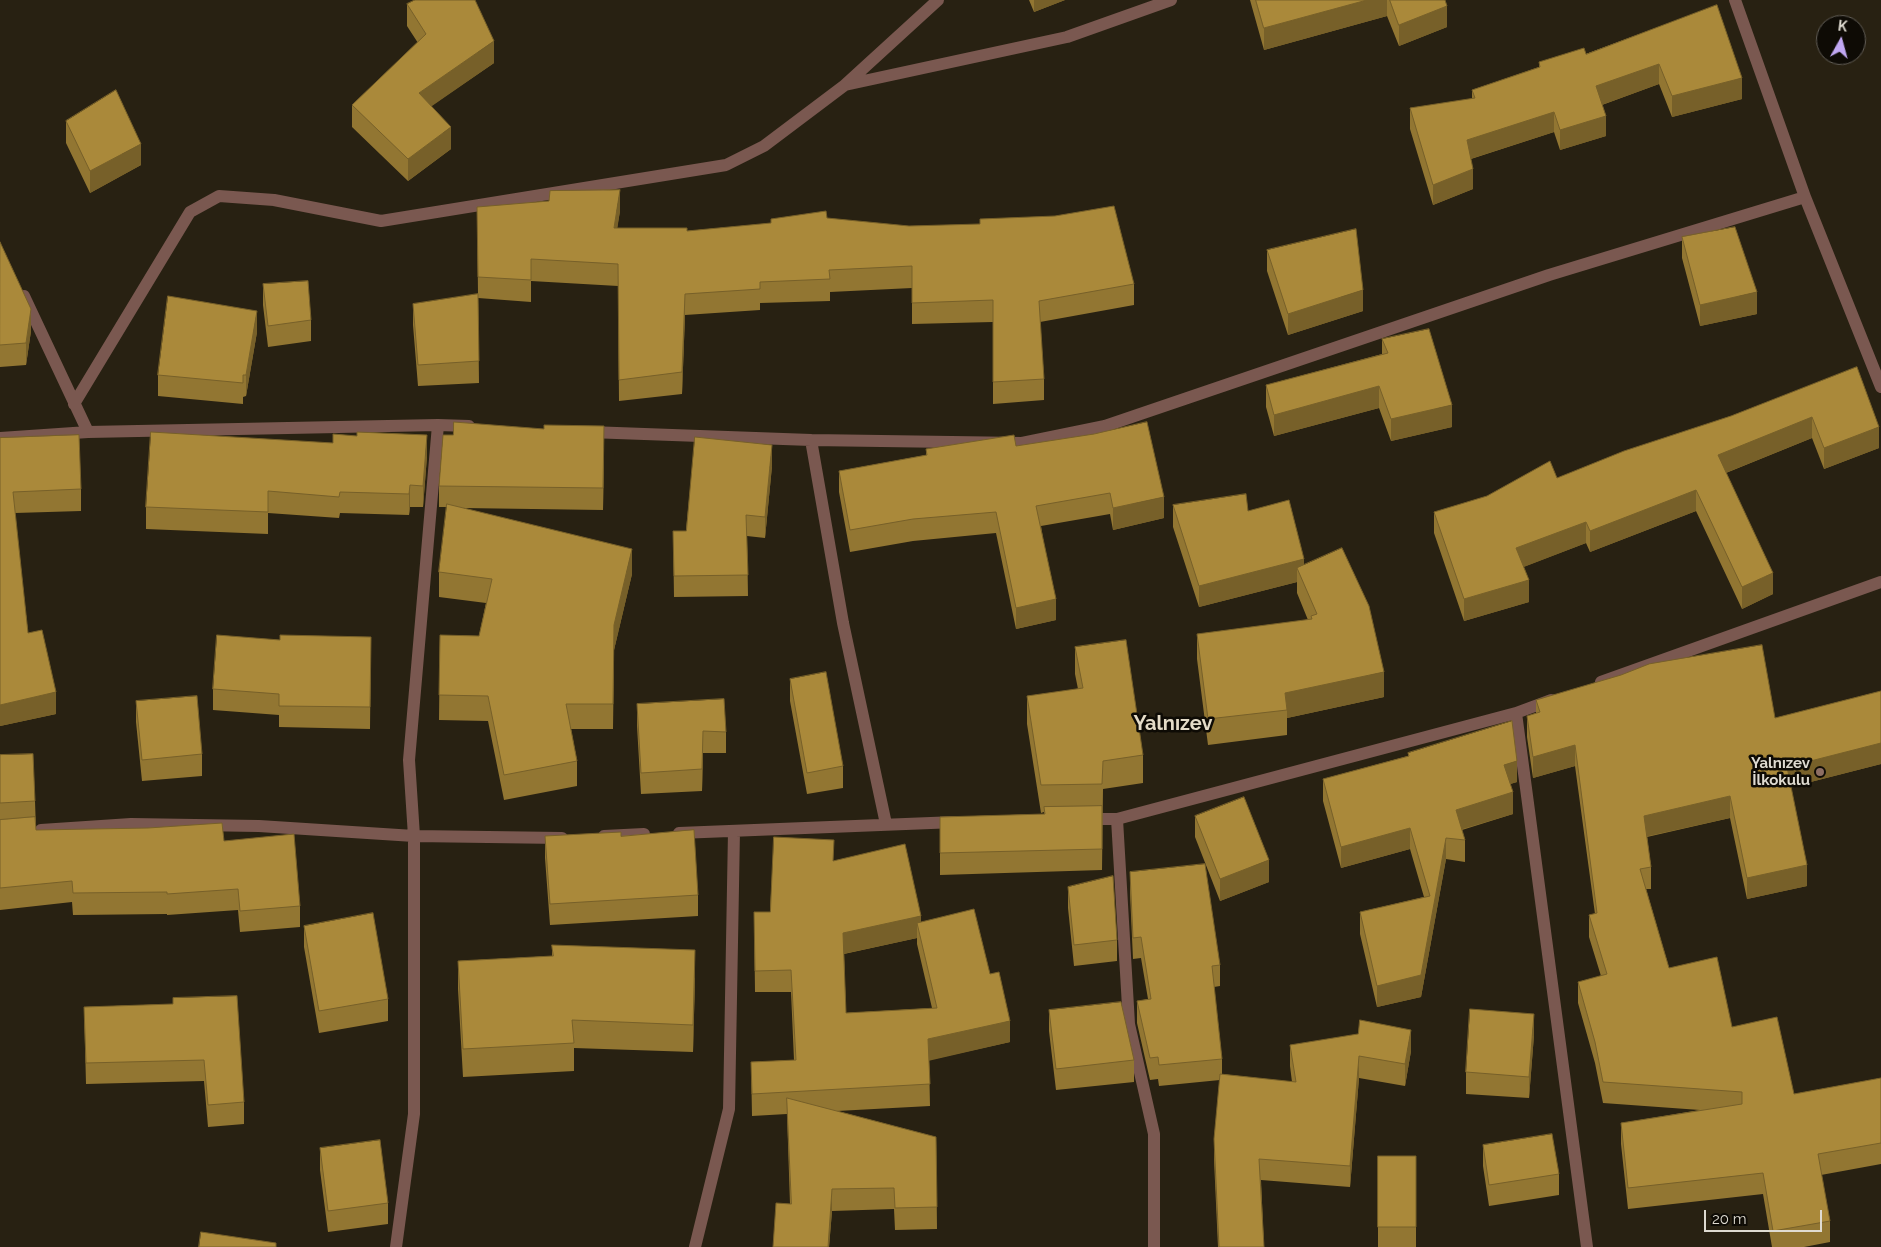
<!DOCTYPE html>
<html>
<head>
<meta charset="utf-8">
<style>
  body { margin:0 }
  #map { position:relative; width:1881px; height:1247px; overflow:hidden; background:#282112; font-family:Raleway,sans-serif }
  canvas { display:block }
  .north { position:absolute; left:1816px; top:15px; width:50px; height:50px; box-sizing:border-box; background:#0e0b05; border:1px solid #625e57; border-radius:50%; rotate:7deg; font-size:14px; font-weight:700; line-height:20px; text-align:center; color:#dfdbd1 }
  .north::after { content:''; display:block; margin:auto; width:18px; height:22px; background:#c1a8f3; clip-path:polygon(50% 0,100% 100%,50% 72%,0 100%) }
  .scale { position:absolute; left:1704px; top:1210px; width:118px; height:22px; box-sizing:border-box; border:2px solid #dfdbd1; border-top:0; padding-left:6px; font-size:15px; line-height:18px; white-space:nowrap; color:#dfdbd1; -webkit-text-stroke:4px #0e0b05; paint-order:stroke }
</style>
</head>
<body>
<div id="map">
<canvas width="1881" height="1247"></canvas>
<div class="north">K</div>
<div class="scale">20 m</div>
</div>
<script>
const ctx = document.querySelector('canvas').getContext('2d');
ctx.lineJoin = 'round';
function stroke(path, color, width, dash) { ctx.strokeStyle = color; ctx.lineWidth = width; ctx.lineCap = dash ? 'butt' : 'round'; ctx.setLineDash(dash || []); ctx.stroke(path); }
function paint(path, color) { ctx.fillStyle = color; ctx.fill(path, 'evenodd'); }
function write(font, color, halo, rows, align = 'center') {
  ctx.font = font + ' Raleway,sans-serif'; ctx.lineWidth = 5; ctx.setLineDash([]); ctx.textBaseline = 'middle'; ctx.strokeStyle = halo; ctx.fillStyle = color; for (const [text, x, y, turn = 0] of rows) {
    ctx.save(); ctx.translate(x, y); ctx.rotate((+turn || 0) * Math.PI / 180); ctx.textAlign = isNaN(turn) ? turn : align; if (halo) ctx.strokeText(text, 0, 0); ctx.fillText(text, 0, 0); ctx.restore();
  }
}
stroke(new Path2D(`
  M1735,0L1805,197
  M845,85L938,0
  M24,296L88,432
  M74,404L190,212L219,196L274,200L381,221L726,165L764,146L845,85L1067,37L1171,0
  M589,432L811,440
  M0,438L88,432L438,425
  M1601,682L1881,582
  M1516,713L1551,700
  M1086,819H1117L1516,713L1587,1247
  M1117,819L1129,1024L1154,1134V1247
  M886,824L843,623L811,440L1022,443L1105,426L1549,275L1805,197L1881,387
  M41,830L131,824L259,826L414,836L409,760L438,425L469,426
  M679,833L956,822
  M604,836L644,834
  M396,1247L414,1114V836L562,838
  M695,1247L729,1109L734,831`), '#7a5850', 12);
paint(new Path2D(`
  M1029,0H1065L1034,12Z
  M1250,0H1445L1447,27L1399,46L1387,16L1264,50Z
  M407,4L494,63L431,106L451,149L408,181L352,127V105L418,43L407,26Z
  M1717,5L1742,99L1672,117L1659,84L1602,105L1606,136L1560,150L1554,132L1471,159L1473,189L1433,205L1410,129V108L1472,99V90L1539,67V62L1586,54Z
  M66,121L141,165L90,193L66,143Z
  M477,207L620,211L617,228L687,231L827,218L1134,284V305L1040,322L1044,379V400L993,404V322L912,324V288L830,292V301L760,303V310L685,315L682,394L619,401L618,286L531,281V302L478,298L479,383L418,386L413,325V304L478,294Z
  M1682,237L1757,314L1700,326L1682,258Z
  M0,242L31,331L26,365L0,367Z
  M1267,250L1363,311L1288,335L1267,271Z
  M263,284L311,320V341L268,347L263,305Z
  M257,332L246,396L243,397V404L158,396V375Z
  M1382,339L1452,427L1391,441L1379,408L1274,436L1266,407V385L1382,354Z
  M1857,367L1879,448L1824,469L1812,438L1726,473L1773,594L1742,609L1696,511L1590,552L1586,543L1523,567L1529,602L1464,621L1434,533V512L1557,478L1731,416Z
  M0,438L81,489V511L15,513L28,633L56,714L0,726Z
  M1016,446L1164,518L1113,530L1110,514L1041,526L1056,620L1016,629L996,533L913,541L850,552L839,492V471L926,455V449Z
  M604,448L603,510L462,508L632,574L614,650L613,729H571L577,761V786L504,800L488,721L439,720L440,635L479,636L486,603L439,597V572L447,507H439V486Z
  M427,456L423,507H410L409,515L340,513L339,518L268,513V534L146,529V507Z
  M772,466L765,538L747,536L748,596L674,597L673,531H686Z
  M1173,505L1248,511L1304,565L1384,697L1287,718V735L1208,745L1197,659V634L1308,620L1297,593V582L1199,607L1173,527Z
  M371,637L370,729L279,727V715L213,710V689Z
  M1075,647L1143,755V783L1103,789L1102,870L940,875V817L1044,814V812L1041,813L1027,724V696L1078,689L1075,674Z
  M790,679L843,766V788L807,794L790,701Z
  M1881,691V764L1791,787L1807,886L1747,899L1730,818L1647,837L1651,867V889H1646L1669,968L1732,1027L1794,1094L1881,1078V1164L1821,1175L1830,1221V1242L1804,1247H1772L1763,1194L1628,1209L1621,1144V1123L1700,1110L1603,1103L1595,1063L1578,1003V982L1601,976L1589,937V915L1595,914L1575,766L1533,778L1527,737V716L1536,713V700L1775,718Z
  M136,701L202,754V776L142,781L136,722Z
  M637,704L726,732V753H703L702,791L641,794L637,726Z
  M1408,753L1517,782L1510,784L1513,814L1462,830L1465,840V862L1446,859L1421,997L1377,1007L1360,934V912L1424,897L1410,849L1341,868L1323,801V779L1408,756Z
  M0,755L35,801L36,830L224,841L300,906V927L240,932L238,910L167,915V914L73,915L72,902L0,910Z
  M1195,816L1269,882L1220,901L1195,837Z
  M545,836H621L698,895V916L550,925L545,858Z
  M834,861L921,922L990,974L1010,1042L929,1060L930,1106L837,1111L936,1137L937,1229L895,1230L894,1209L832,1211L829,1247H773L790,1204L787,1114L752,1116L751,1062L794,1060L791,992H755L754,912H770ZM917,938V944L932,1008L846,1013L844,954Z
  M1130,872L1220,965V986L1214,987L1222,1059V1074L1292,1082L1290,1066V1045L1411,1051L1405,1086L1359,1078L1350,1187L1261,1180L1264,1247H1218L1214,1160V1139L1220,1080L1159,1086L1158,1079L1150,1080L1137,1023V1001L1148,999L1141,958L1133,959L1130,893Z
  M1068,887L1117,940V961L1074,966L1068,908Z
  M304,926L388,999V1021L319,1033L304,947Z
  M552,945L695,978L693,1052L574,1048V1071L463,1077L458,989V961L552,956Z
  M173,1004L244,1102V1124L208,1127L204,1081L86,1084L84,1007Z
  M1049,1010L1134,1060V1082L1056,1090L1049,1031Z
  M1534,1035L1529,1098L1466,1094V1072Z
  M1483,1145L1559,1174V1195L1489,1206L1483,1166Z
  M320,1148L388,1203V1224L328,1232L320,1170Z
  M1378,1156H1416V1247H1378Z`), '#927632');
paint(new Path2D(`
  M1034,0H1065L1034,12Z
  M1367,0H1387V16L1264,50V28Z
  M1447,6V27L1399,46V25Z
  M494,41V63L419,115V93Z
  M1659,64V84L1596,107V86Z
  M1742,78V99L1672,117V96Z
  M1554,112V132L1467,160V140Z
  M1606,116V136L1560,150V130Z
  M451,127V149L408,181V159Z
  M141,144V165L90,193V171Z
  M1473,169V189L1433,205V185Z
  M620,190V211L614,250V228Z
  M1363,290V311L1288,335V314Z
  M1757,292V314L1700,326V305Z
  M685,294V315L682,394V372Z
  M31,309V331L26,365V343Z
  M257,311V332L246,396V375Z
  M1379,386V408L1274,436V415Z
  M1452,405V427L1391,441V419Z
  M1812,417V438L1718,476V455Z
  M604,426V448L603,510V488Z
  M1879,427V448L1824,469V448Z
  M427,435V456L423,507V486Z
  M772,445V466L765,538V517Z
  M410,485V507L409,515V494Z
  M1696,490V511L1590,552V531Z
  M1164,497V518L1113,530V508Z
  M1586,522V543L1516,570V548Z
  M632,549V574L614,650L613,729L614,625Z
  M1304,559V581L1297,568V582L1199,607V586Z
  M1773,573V594L1742,609V587Z
  M1529,580V602L1464,621V599Z
  M1056,599V620L1016,629V608Z
  M1384,672V697L1287,718V710L1285,693Z
  M56,692V714L0,726V705Z
  M703,731V753L702,791V769Z
  M1881,743V764L1787,788V767Z
  M1575,745V766L1533,778V757Z
  M1517,761V782L1504,786V765Z
  M1513,792V814L1456,831V810Z
  M1730,796V818L1644,837V816Z
  M1410,828V849L1341,868V847Z
  M1446,838V859L1421,997L1377,1007V986L1421,975Z
  M1269,860V882L1220,901V879Z
  M1807,865V886L1747,899V878Z
  M921,916V937L917,923V938L843,954V933Z
  M695,950V978L693,1052V1025Z
  M1534,1014V1035L1529,1098V1077Z
  M1010,1021V1042L928,1061V1039Z
  M1411,1030V1051L1405,1086V1064Z
  M1359,1056V1078L1350,1187V1166Z
  M832,1189V1211L829,1247H828Z`), '#776029');
const building = new Path2D(`
  M415,0H475L494,41L419,93L451,127L408,159L352,105L426,34L407,4Z
  M1256,0H1367L1264,28Z
  M1390,0H1445L1447,6L1399,25Z
  M1717,5L1742,78L1672,96L1659,64L1596,86L1606,116L1560,130L1554,112L1467,140L1473,169L1433,185L1410,108L1475,98L1472,90L1540,67L1539,62L1584,48L1586,54Z
  M116,90L141,144L90,171L66,121Z
  M620,190L614,228H687V231L771,223V219L826,211L827,218L909,226L980,224V219L1055,216L1114,206L1134,284L1039,301L1044,379L993,382V300L912,303V266L829,270L830,279L760,282V289L685,294L682,372L619,380L618,264L531,259V280L478,277L477,207L549,201L550,191Z
  M1735,227L1757,292L1700,305L1682,237Z
  M1356,229L1363,290L1288,314L1267,250Z
  M0,242L31,309L26,343L0,345Z
  M308,281L311,320L268,326L263,284Z
  M478,294L479,361L418,365L413,304Z
  M168,296L257,311L246,375H243V383L158,375Z
  M1429,329L1452,405L1391,419L1379,386L1274,415L1266,385L1388,353L1382,339Z
  M1857,367L1879,427L1824,448L1812,417L1718,455L1773,573L1742,587L1696,490L1590,531L1586,522L1516,548L1529,580L1464,599L1434,512L1487,496L1550,461L1557,478L1624,451L1731,416Z
  M454,422L544,429V425L604,426L603,488L439,486L443,435H453Z
  M1147,422L1164,497L1113,508L1110,493L1036,506L1056,599L1016,608L996,512L913,519L850,530L839,471L927,455L926,449L1014,435L1016,446L1094,434Z
  M151,432L333,443V434L357,436V432L427,435L423,486L410,485L409,494L340,492L339,497L268,491V512L146,507Z
  M79,435L81,489L13,492L28,633L42,630L56,692L0,705V438Z
  M695,437L772,445L765,517L746,515L748,575L674,576L673,531H686Z
  M1246,494L1248,511L1289,500L1304,559L1199,586L1173,505Z
  M447,504L632,549L614,625L613,704H566L577,761L504,775L488,696L439,695L440,635L479,636L492,579L439,572Z
  M1342,548L1369,606L1384,672L1285,693L1287,710L1208,719L1197,634L1312,619L1311,616L1317,614L1297,568Z
  M217,635L280,640V635L371,637L370,707L279,706V694L213,689Z
  M1126,640L1143,755L1103,761L1102,784L1041,785L1027,696L1083,688L1075,647Z
  M1762,645L1775,718L1881,691V743L1787,767L1807,865L1747,878L1730,796L1644,816L1651,867L1640,869L1669,968L1717,957L1732,1027L1777,1017L1794,1094L1881,1078V1143L1818,1154L1830,1221L1773,1231L1763,1173L1628,1188L1621,1123L1742,1104V1092L1603,1082L1595,1042L1578,982L1607,974L1589,915L1597,913L1575,745L1533,757L1527,716L1540,712L1536,700L1621,675L1649,664Z
  M826,672L843,766L807,773L790,679Z
  M197,696L202,754L142,760L136,701Z
  M724,699L726,732L703,731L702,769L641,773L637,704Z
  M1512,721L1517,761L1504,765L1513,792L1456,810L1465,840L1446,838L1421,975L1377,986L1360,912L1430,896L1410,828L1341,847L1323,779L1409,756L1408,753Z
  M33,754L35,801L0,803V755Z
  M1244,797L1269,860L1220,879L1195,816Z
  M1102,806V849L940,853V817L1045,814L1044,807Z
  M35,817L36,830L148,828L222,823L224,841L294,834L300,906L240,911L238,889L167,894V892L73,893L72,881L0,888V820Z
  M694,830L698,895L550,904L545,836L621,832V836Z
  M774,837L834,840L833,861L905,844L921,916L843,933L846,1013L937,1008L917,923L974,909L990,974L999,972L1010,1021L928,1039L930,1084L752,1094L751,1062L796,1060L791,970L755,971L754,912H770Z
  M1205,864L1220,965L1212,966L1222,1059L1159,1065L1158,1057L1150,1058L1137,1001L1151,999L1141,937L1133,938L1130,872Z
  M1113,876L1117,940L1074,945L1068,887Z
  M373,913L388,999L319,1011L304,926Z
  M552,945L695,950L693,1025L572,1020L574,1043L463,1049L458,961L553,956Z
  M237,996L244,1102L208,1105L204,1060L86,1063L84,1007L173,1004V998Z
  M1121,1002L1134,1060L1056,1069L1049,1010Z
  M1470,1009L1534,1014L1529,1077L1466,1072Z
  M1360,1020L1411,1030L1405,1064L1359,1056L1350,1166L1259,1159L1264,1247H1219L1214,1139L1220,1074L1296,1082L1290,1045L1358,1034Z
  M787,1098L936,1137L937,1207L895,1208L894,1188L832,1189L828,1247H773L776,1203L791,1204Z
  M1552,1134L1559,1174L1489,1185L1483,1145Z
  M380,1140L388,1203L328,1211L320,1148Z
  M1378,1156H1416V1227H1378Z
  M201,1232L276,1243V1247H199Z`);
paint(building, '#aa893a');
stroke(building, '#776029', 1);
for (const [x, y, r, color] of [
  [1820,772,5,"#8d6e63"]
]) { const dot = new Path2D(); dot.arc(x, y, r, 0, 2 * Math.PI); ctx.fillStyle = color; ctx.fill(dot); stroke(dot, '#0e0b05', 2); }
write('bold 15px', '#dfdbd1', '#0e0b05', [
  ["Yalnızev",1810,763],
  ["İlkokulu",1810,780]
], 'right');
write('bold 20px', '#e5dcc8', '#0e0b05', [
  ["Yalnızev",1173,724]
]);
</script>
</body>
</html>
